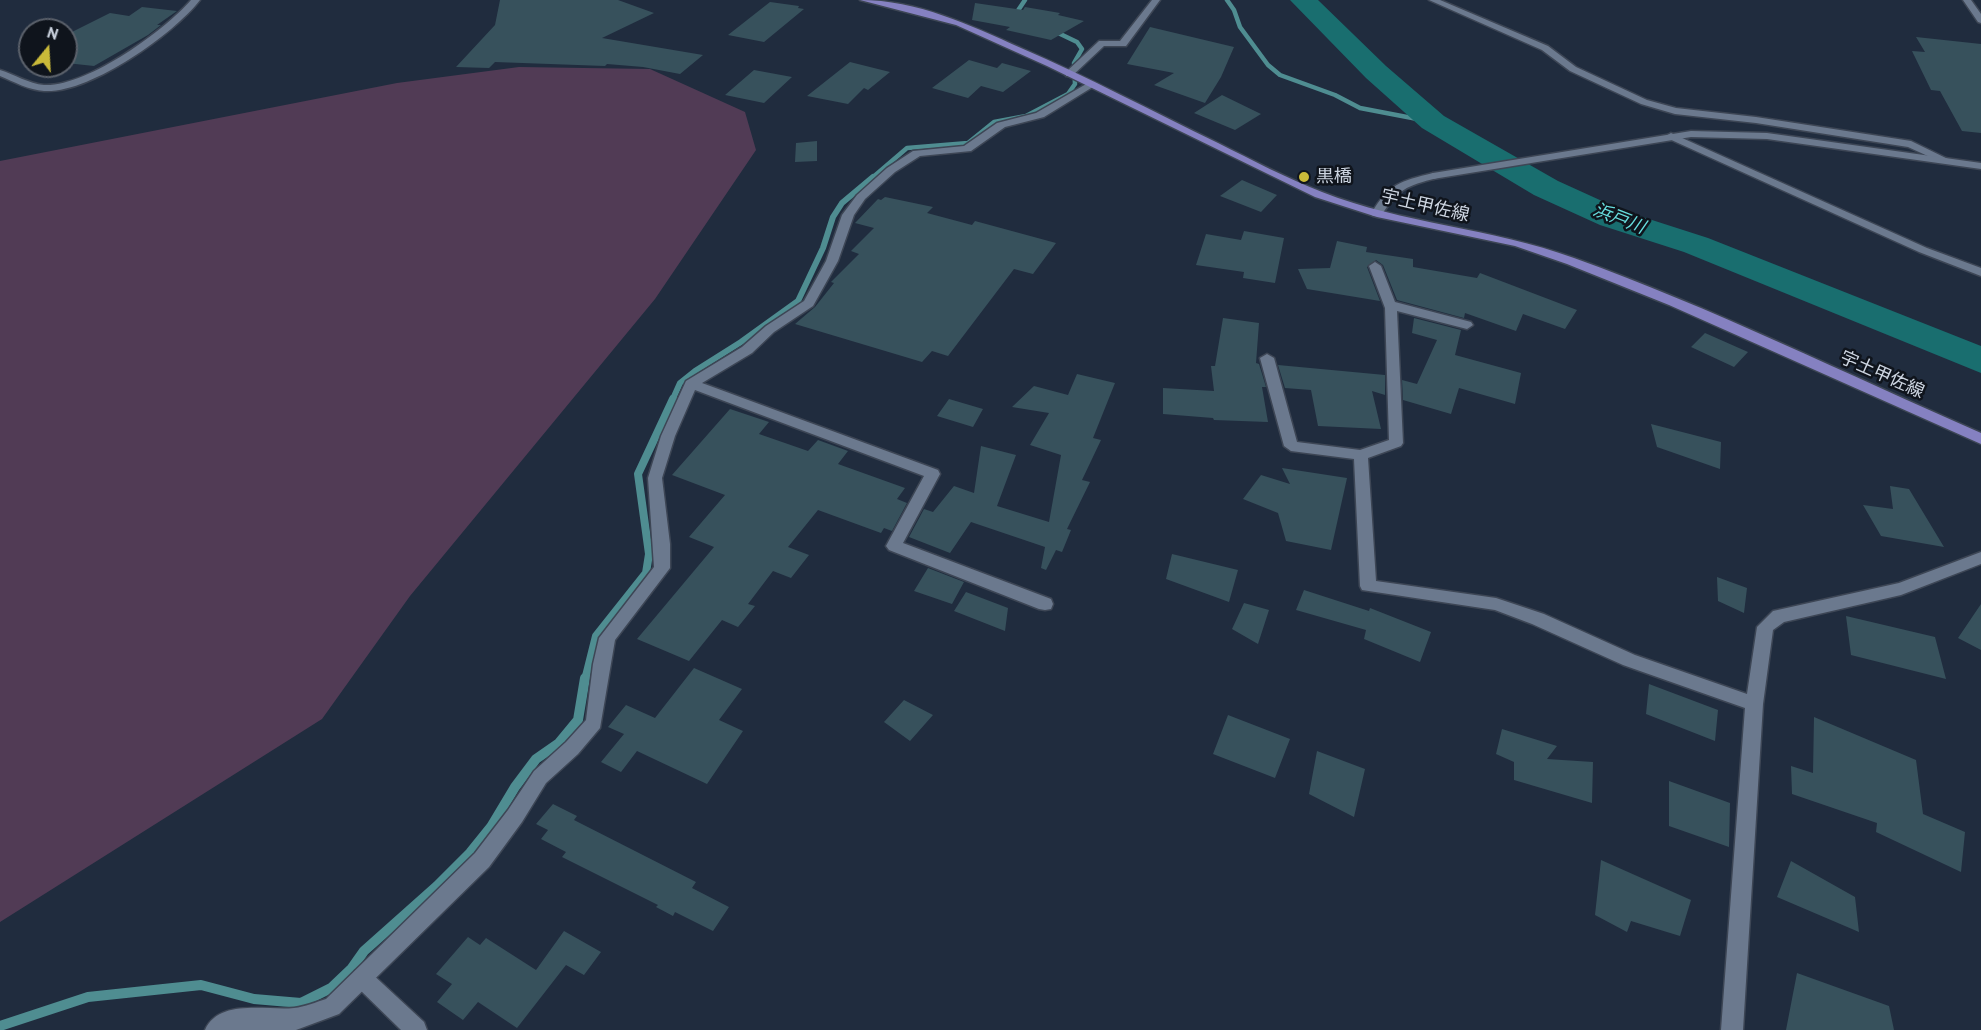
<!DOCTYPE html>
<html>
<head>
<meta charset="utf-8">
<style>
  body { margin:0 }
  #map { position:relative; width:1981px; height:1030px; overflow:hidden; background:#202c3e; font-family:"PT Sans",sans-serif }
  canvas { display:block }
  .north { position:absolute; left:18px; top:18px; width:60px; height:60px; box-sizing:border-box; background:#0f141c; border:2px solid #5b616b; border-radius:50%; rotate:18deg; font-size:16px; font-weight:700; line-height:24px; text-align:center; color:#cdd5e1 }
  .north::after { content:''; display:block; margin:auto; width:21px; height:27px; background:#caba39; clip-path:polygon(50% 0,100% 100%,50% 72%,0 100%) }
</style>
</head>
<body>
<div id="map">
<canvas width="1981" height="1030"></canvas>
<div class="north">N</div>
</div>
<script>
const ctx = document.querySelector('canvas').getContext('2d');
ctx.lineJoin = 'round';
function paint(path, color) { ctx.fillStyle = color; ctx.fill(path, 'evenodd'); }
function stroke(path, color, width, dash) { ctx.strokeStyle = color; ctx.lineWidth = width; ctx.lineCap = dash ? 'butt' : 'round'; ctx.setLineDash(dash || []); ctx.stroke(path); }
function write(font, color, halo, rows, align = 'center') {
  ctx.font = font + ' "PT Sans","Noto Sans JP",sans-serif'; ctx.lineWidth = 5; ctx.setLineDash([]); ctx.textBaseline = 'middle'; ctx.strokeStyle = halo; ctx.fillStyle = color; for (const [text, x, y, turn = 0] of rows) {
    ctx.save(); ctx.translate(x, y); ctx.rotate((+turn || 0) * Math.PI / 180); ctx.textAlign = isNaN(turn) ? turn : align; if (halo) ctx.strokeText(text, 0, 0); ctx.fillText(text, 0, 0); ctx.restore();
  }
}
paint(new Path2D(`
  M519,67L650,69L745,112L756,150L655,299L410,596L322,719L0,922V161L397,83Z`), '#513b55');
stroke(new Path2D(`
  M1227,0L1234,10L1240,27L1268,65L1280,75L1335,95L1360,108L1433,122
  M1013,18L1025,0
  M872,178L907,148L968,143L994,122L1026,116L1068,94L1075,84L1074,63L1082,49L1077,42L1054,31`), '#4f8d91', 4.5);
stroke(new Path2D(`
  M672,401L680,383L695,371L741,342L798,301L823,248L833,217L842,203L873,177`), '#4f8d91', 6);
stroke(new Path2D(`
  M585,680L596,636L646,573L649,554L638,474L673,399`), '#4f8d91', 8);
stroke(new Path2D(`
  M0,1026L88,997L201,985L254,999L301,1003L331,988L352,968L364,951L437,886L470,853L491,827L515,787L536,759L559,743L578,720L585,678`), '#4f8d91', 10);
paint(new Path2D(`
  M1290,0H1318L1386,66L1444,116L1558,181L1624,211L1708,238L1981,346V373L1684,252L1600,225L1534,195L1422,128L1366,78Z`), '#196e6f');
paint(new Path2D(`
  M500,0H618L654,13L602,38L703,55L680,74L643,67L607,64L605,66L495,62L489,68L456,67L495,25Z
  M770,2L799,6L798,8L804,9L764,42L728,35Z
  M975,3L1023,10L1025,7L1060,13L1058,15L1084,21L1051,40L1006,30L1010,27L972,20Z
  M142,7L177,11L157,25H161L148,35L94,66L66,63V35L110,13L129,16Z
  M1150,27L1234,47L1221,77L1205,103L1154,85L1174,73L1127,64Z
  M1916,37L1981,44V133L1962,131L1940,91L1931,90L1912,51L1925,52Z
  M969,60L997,68L1002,63L1031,71L1003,92L981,86L968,98L932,88Z
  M850,62L890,72L868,90L864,88L848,104L807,96Z
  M754,70L792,77L764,103L725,95Z
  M1222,95L1261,114L1235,130L1194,113Z
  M817,141V161L795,162L796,143Z
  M1242,180L1277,195L1261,212L1220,196Z
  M885,197L933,207L927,213L972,225L975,221L1056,243L1033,274L1014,269L948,356L932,351L922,362L795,324L815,307L834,283L831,282L859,254L851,251L874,228L855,223L878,199L881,200Z
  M1244,231L1284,238L1275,283L1243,278L1244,272L1196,265L1206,234L1241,240Z
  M1337,241L1367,247L1366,252L1413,259V267L1477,278L1480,273L1577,310L1565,329L1523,314L1516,331L1465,313L1464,318L1397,300L1383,265L1376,260L1367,267L1380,301L1307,289L1298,269L1330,268Z
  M1223,318L1259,323L1256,363L1259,364L1266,387H1262L1268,422L1214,420L1213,418L1163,414V388L1214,391L1211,366H1215Z
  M1414,318L1461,330L1455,355L1521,373L1515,404L1459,388L1451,414L1403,400L1402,380L1417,384L1437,340L1412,333Z
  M1705,333L1748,352L1734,367L1691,347Z
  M1278,365L1385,375V395L1372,391L1381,429L1318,426L1311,390L1285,388Z
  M1077,374L1115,383L1093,438L1101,440L1082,480L1090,482L1067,529L1071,530L1062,552L1056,550L1046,570L1041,568L1045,547L971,522L950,553L909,537L924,509L933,512L954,486L974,493L981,446L1016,455L997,506L1049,522L1061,455L1030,445L1049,413L1012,407L1034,386L1068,395Z
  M949,399L983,409L973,427L937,416Z
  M730,409L769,422L759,434L808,451L818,440L848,451L838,464L905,488L897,499L907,503L892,531L884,528L881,533L818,510L788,547L809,555L791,578L773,571L748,604L755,606L738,627L722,620L689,661L637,639L714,547L689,537L725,495L672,475Z
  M1651,424L1721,442L1720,469L1657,447Z
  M1282,468L1347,478L1331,550L1286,541L1278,513L1243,499L1261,475L1290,484Z
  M1890,486L1909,489L1944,547L1881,536L1863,505L1893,509Z
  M1172,554L1238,570L1229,602L1166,579Z
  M928,568L964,582L952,604L914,591Z
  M1717,577L1747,588L1744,613L1718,601Z
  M1304,590L1369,611L1370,608L1431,632L1420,662L1364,639L1366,630L1296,610Z
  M966,592L1008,608L1005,631L954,611Z
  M1244,603L1269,610L1258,644L1232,629Z
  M1981,604V650L1958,638Z
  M1846,616L1935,637L1946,679L1851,655Z
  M694,668L742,689L719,720L743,731L707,784L637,751L621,772L601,762L624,734L608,727L626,705L655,718Z
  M1649,684L1718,710L1715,741L1646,714Z
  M904,700L933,715L910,741L884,722Z
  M1228,715L1290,739L1275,778L1213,754Z
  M1814,717L1916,760L1923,814L1965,832L1961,872L1876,832L1877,823L1792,794L1791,766L1813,773Z
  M1502,729L1557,746L1547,759L1593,762L1592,803L1514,780V762L1496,754Z
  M1317,751L1365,769L1354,817L1309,794Z
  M1669,781L1730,803L1729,847L1669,826Z
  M553,804L577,816L574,820L696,882L692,888L729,907L713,931L675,912L673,916L656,907L658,905L562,857L566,852L541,839L548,830L536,824Z
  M1601,860L1691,900L1680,936L1631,921L1627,932L1595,915Z
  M1791,861L1855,897L1859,932L1777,897Z
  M564,931L601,952L584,975L566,965L517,1028L478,1002L463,1020L437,1002L452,984L436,974L468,937L480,945L486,938L536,970Z
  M1797,973L1889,1006L1894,1030H1786Z`), '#37515c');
const lane = new Path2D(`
  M362,968L369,971L424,1022L427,1030H401L355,985L352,978L355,971Z`);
const street = new Path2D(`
  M191,0H200C173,35 89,94 44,91C29,90 14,82 0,76V70C14,74 29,84 44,85C87,87 164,31 191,0Z
  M1152,0H1160L1126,46H1104L1072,76H1066V72L1099,41H1120Z
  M1429,0H1440L1548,46L1576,67L1647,100L1676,108L1756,117L1911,141L1952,161L1951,163H1943L1908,147L1756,123L1675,114L1641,104L1570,71L1542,50Z
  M1088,83L1096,85L1044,117L1005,127L971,151L920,156L895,172L865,199L854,215L838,261L813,306L774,332L752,353L702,383L938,470L940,474L903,543L1051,599L1053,604L1051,609L1045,610L1039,609L889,550L886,546L924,476L695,390L675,436L662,478L670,544V568L615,640L600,728L578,754L546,783L522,822L489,867L339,1014L296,1030H205C219,998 268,1011 294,1008C305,1007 316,1002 326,999L475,853L508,810L534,771L566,742L586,720L593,664L599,638L654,567L648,478L661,436L686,381L742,347L766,326L804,301L826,261L842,215L857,195L887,168L913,151L964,146L997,123L1036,113Z
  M1671,133L1927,248L1981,268V276L1919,252L1667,138L1666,136Z
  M1433,173L1438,176L1437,178C1406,186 1398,189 1381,216H1373L1371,214C1388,184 1401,181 1433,173Z
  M1375,262L1381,266L1395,302L1471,322L1473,325L1467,329L1397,311L1403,443L1401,446L1368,458L1376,581L1496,598L1544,614L1635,655L1747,694L1757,627L1773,611L1899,583L1981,552V564L1901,595L1784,622L1773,630L1763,704L1743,1030H1721L1745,708L1623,665L1532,624L1495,610L1362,590L1360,586L1354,459L1291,451L1284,446L1260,358L1267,354L1274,358L1297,442L1360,450L1389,440L1385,308L1369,266Z`);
const secondary = new Path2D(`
  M1963,0H1971L1981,14V23L1978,22Z
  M1691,131L1767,133L1981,163V169L1767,139L1691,137L1433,179L1428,176L1433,173Z`);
const primary = new Path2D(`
  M860,0C917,0 970,25 1021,48C1088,77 1152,111 1218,143C1252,160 1286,178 1322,192C1403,224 1492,228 1574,258C1713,308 1846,374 1981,433V444L1669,305L1567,264L1515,246L1377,217L1315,197L1047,66L956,25Z`);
stroke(lane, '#3d4655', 3);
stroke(street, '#3d4655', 3);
stroke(secondary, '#3d4655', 3);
stroke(primary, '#3d4655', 3);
paint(lane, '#6b798e');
paint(street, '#6b798e');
paint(secondary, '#6b798e');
paint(primary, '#8581c1');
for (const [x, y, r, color] of [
  [1304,177,6,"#caba39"]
]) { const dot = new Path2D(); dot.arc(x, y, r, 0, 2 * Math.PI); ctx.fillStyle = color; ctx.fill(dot); stroke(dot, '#0f141c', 2); }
write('18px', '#cdd5e1', '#0f141c', [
  ["黒橋",1316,177]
], 'left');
write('18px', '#cdd5e1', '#0f141c', [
  ["宇土甲佐線",1425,206,13],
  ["宇土甲佐線",1882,375,24]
]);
write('italic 18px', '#67ddde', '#0f141c', [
  ["浜戸川",1619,219,21]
]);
</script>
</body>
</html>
